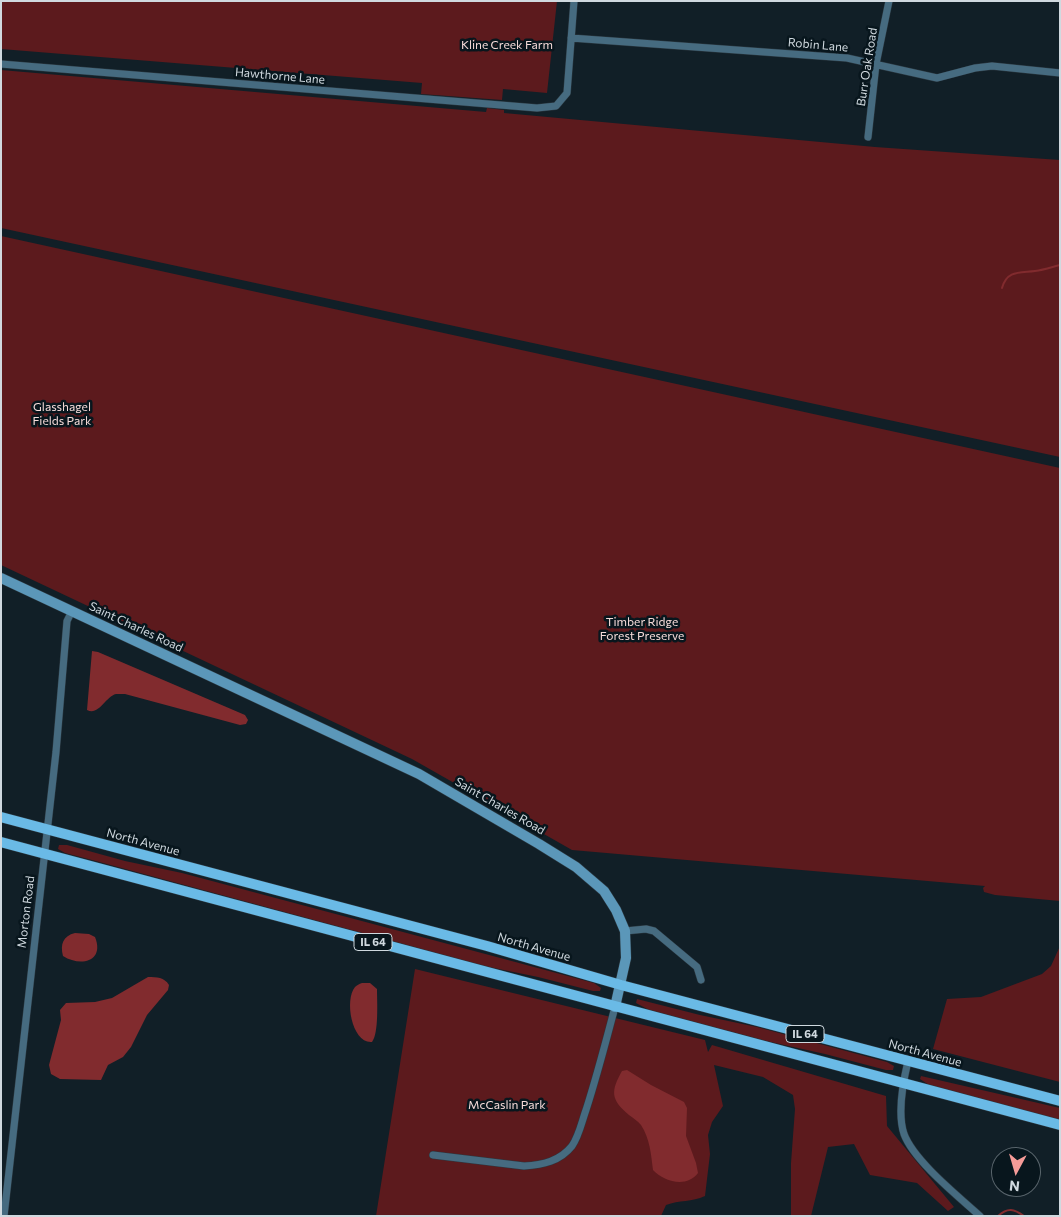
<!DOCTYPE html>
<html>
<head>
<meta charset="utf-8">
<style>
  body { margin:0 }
  #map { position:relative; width:1061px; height:1217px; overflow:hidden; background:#111f27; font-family:Commissioner,sans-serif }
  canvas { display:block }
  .frame { position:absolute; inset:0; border:2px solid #d0d9df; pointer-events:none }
  .north { position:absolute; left:991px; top:1147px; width:50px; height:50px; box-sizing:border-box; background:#08161d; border:1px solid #58646b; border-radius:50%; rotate:186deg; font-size:14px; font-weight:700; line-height:20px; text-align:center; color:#d0d9df }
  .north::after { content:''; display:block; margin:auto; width:18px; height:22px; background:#f59b98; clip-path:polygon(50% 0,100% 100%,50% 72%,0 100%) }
</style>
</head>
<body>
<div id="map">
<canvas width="1061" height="1217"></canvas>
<div class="frame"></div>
<div class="north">N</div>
</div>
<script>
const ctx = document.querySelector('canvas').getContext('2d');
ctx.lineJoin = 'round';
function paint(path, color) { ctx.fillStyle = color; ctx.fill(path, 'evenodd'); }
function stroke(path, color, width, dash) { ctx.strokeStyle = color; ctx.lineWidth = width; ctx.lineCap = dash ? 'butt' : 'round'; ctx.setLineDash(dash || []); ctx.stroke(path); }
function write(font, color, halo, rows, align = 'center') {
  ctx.font = font + ' Commissioner,sans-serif'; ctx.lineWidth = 5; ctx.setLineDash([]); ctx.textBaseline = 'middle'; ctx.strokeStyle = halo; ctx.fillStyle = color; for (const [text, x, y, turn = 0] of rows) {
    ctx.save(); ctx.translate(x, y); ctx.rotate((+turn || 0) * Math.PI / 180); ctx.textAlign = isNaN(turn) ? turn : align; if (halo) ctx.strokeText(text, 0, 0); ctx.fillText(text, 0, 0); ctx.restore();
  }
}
paint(new Path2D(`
  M1,1H557L547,93L503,89L502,100L421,94L422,83L1,49Z
  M1,70L486,112L487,108L504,110V113L875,147L1060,160V457L1,228Z
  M1,236L1060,468V901L995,895L984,892L983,888L985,886L572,850L412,759L1,565Z
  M59,845H67L125,861L182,873L594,983L601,988L600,991H593L538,977L484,966L92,860L65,853L58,849Z
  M1060,946V1082L933,1049L947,999L981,997L1042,974L1051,966Z
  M415,969L705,1040L708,1052L712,1045L886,1096L887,1126L954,1207L948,1211L917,1183L870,1175L854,1144L828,1147L811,1216H791V1163L795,1109L793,1095L763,1077L714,1065L723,1106L712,1122L708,1135L710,1154L705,1196C692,1202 679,1200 666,1205L661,1216H376Z
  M637,999L700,1015L757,1027L887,1062L894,1066L893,1070H886L825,1054L766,1041L649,1010L636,1003Z
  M921,1076L1060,1108V1120L929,1085L920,1079Z`), '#5c1a1d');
paint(new Path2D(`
  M92,651L98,652L245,715L248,720L246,724L240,725L125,694C122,694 119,694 116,694C105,697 99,716 87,710Z
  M75,933L89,934L95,937C105,962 80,967 63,956C60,944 63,936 75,933Z
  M148,977C157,977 164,977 169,985L168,990L147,1015L131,1047L123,1057L108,1065L101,1080L60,1079L51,1074L49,1065L61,1020L60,1010L66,1003L95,1002L112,998Z
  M362,983H370L377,989C377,1002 379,1033 372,1042C352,1044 344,1000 355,987C357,985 359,984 362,983Z
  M627,1070L651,1085L684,1102L687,1108L686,1136L696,1163L698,1173C687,1188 664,1182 653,1170C651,1154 650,1139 641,1125C638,1121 633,1118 629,1115C610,1099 611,1091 622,1071Z`), '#812b2e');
stroke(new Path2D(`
  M1002,288C1007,270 1020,273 1035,271C1044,270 1052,267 1060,265
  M998,1216C1008,1207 1014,1209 1024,1216`), '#812b2e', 2);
const street = new Path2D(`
  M571,38L847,58L937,78L975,68L992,66L1060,73
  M1,64L537,108L556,106L567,93L574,1
  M868,137L876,64L889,1
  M625,931L646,929L654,931L697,967L701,980
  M908,1061C903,1082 897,1113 904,1134C914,1161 958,1196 980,1216
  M433,1155L524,1166C543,1165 560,1161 572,1146C579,1136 582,1121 586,1110C597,1076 606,1041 615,1007
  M4,1216L56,752L67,621L72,611`);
const secondary = new Path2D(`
  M1,578L419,774L539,844L576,867L604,891L616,910L625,931L626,958L615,1007`);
const primary = new Path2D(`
  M1,817L487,946L621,985L1060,1101
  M1,842L1060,1125`);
stroke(street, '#2c3941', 8);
stroke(secondary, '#2c3941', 11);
stroke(primary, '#2c3941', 11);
stroke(street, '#466b80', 7);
stroke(secondary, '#5b97b9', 10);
stroke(primary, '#6abae6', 10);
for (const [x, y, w] of [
  [373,942,38],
  [805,1034,38]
]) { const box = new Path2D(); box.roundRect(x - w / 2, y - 8.5, w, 17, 4); ctx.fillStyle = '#08161d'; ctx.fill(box); stroke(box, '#d0d9df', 1); }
write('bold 11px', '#d0d9df', null, [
  ["IL 64",373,942],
  ["IL 64",805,1034]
]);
write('12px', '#f6dbd9', '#08161d', [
  ["Kline Creek Farm",507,45],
  ["Glasshagel",62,407],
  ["Fields Park",62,421],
  ["Timber Ridge",642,622],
  ["Forest Preserve",642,636],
  ["McCaslin Park",507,1105]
]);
write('12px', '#d0d9df', '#08161d', [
  ["Robin Lane",818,45,5],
  ["Burr Oak Road",867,67,-81],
  ["Hawthorne Lane",280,76,5],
  ["Saint Charles Road",136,627,25],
  ["Saint Charles Road",500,806,30],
  ["North Avenue",143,842,15],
  ["Morton Road",26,912,-83],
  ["North Avenue",534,947,16],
  ["North Avenue",925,1053,15]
]);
</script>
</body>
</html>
